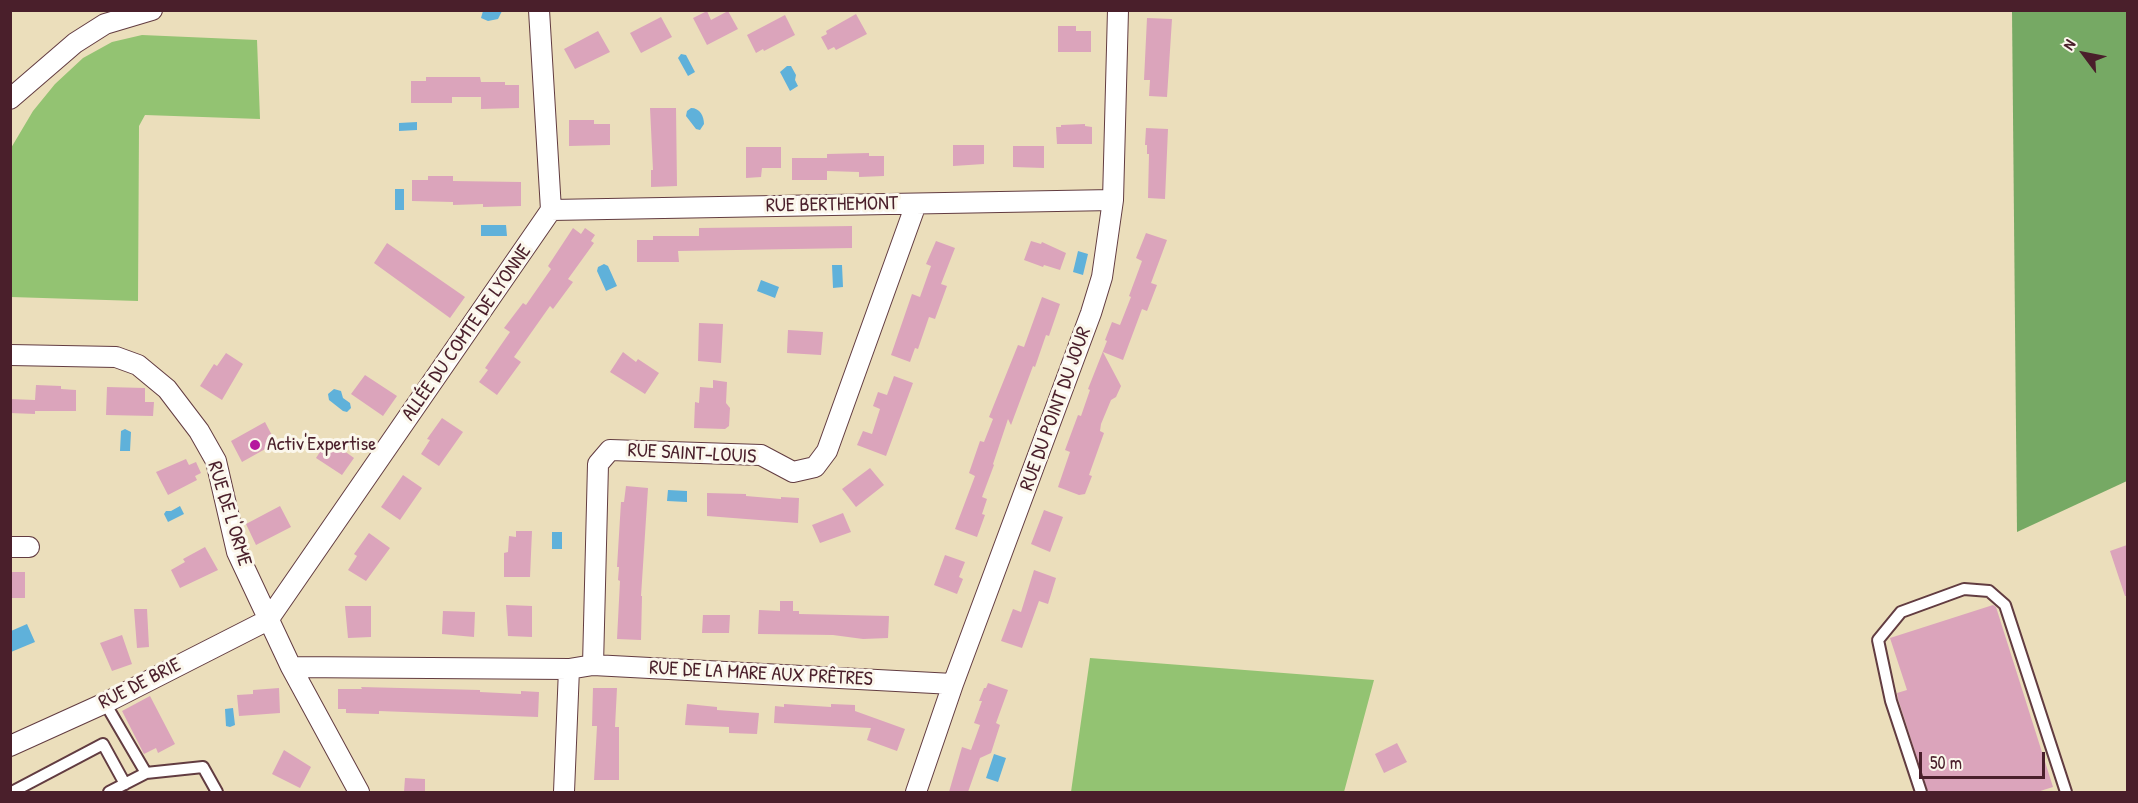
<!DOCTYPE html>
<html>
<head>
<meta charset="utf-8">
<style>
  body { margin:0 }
  #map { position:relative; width:2138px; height:803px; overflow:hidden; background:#ebdebb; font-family:"Patrick Hand",sans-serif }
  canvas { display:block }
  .frame { position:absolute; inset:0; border:12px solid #4a1f2b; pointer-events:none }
  .north { position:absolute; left:2054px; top:24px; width:60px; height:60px; -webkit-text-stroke:4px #fbf7ec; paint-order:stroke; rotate:302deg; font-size:16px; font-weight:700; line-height:24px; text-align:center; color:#4a1f2b }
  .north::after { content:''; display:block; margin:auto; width:21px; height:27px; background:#4a1f2b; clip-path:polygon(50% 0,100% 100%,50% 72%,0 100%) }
  .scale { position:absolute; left:1919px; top:752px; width:126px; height:27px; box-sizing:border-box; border:3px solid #4a1f2b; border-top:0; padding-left:8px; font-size:18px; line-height:21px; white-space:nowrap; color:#4a1f2b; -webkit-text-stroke:4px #fbf7ec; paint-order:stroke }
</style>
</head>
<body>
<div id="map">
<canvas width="2138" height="803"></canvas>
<div class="frame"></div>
<div class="north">N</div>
<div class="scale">50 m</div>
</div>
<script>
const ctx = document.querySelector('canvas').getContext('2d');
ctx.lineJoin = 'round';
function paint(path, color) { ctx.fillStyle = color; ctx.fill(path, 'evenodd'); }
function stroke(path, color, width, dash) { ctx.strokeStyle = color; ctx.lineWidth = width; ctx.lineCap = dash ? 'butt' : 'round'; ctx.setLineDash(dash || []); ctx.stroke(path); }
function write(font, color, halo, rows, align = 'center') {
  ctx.font = font + ' "Patrick Hand",sans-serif'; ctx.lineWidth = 6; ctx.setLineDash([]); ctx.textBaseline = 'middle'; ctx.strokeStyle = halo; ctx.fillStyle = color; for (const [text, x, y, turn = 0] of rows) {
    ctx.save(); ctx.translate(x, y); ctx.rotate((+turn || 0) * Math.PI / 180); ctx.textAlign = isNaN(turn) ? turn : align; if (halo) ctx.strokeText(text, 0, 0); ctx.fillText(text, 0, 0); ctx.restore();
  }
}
paint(new Path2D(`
  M142,35L257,40L260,119L145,115L139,126L138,301L11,297V148L33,111L55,84L83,58L112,42Z
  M1090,658L1374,680L1344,792H1071Z`), '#93c372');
paint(new Path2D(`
  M2012,11H2128L2127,481L2017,532Z`), '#76a964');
paint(new Path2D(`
  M483,11V10L502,11L498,19L488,21L481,18Z
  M681,54L686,55L695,72L688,76L678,58Z
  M787,66H791L796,75L795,80L798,86L790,91L780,72Z
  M691,108C700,108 704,116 704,124L700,130L696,129L686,116L687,111Z
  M417,122V130L399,131V123Z
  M395,189H404V210H395Z
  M481,225H506L507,236H481Z
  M1078,251L1088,254L1083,275L1073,272Z
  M604,264L608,266L617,286L606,291L597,271L598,267Z
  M832,265H842L843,287L833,288Z
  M761,280L779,287L775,298L757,291Z
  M334,389L341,391L343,398L350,403L351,408L347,412L343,411L329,400L328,394Z
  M125,429L131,432L130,451H120L121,431Z
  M668,490L687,491V502L667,501Z
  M180,506L184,514L168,522L164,514L166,511H171Z
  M552,532H562V549H552Z
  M27,624L35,642L11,652V631Z
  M233,708L235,725L230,727L226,726L225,709Z
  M994,754L1006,758L998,782L986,778Z`), '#5fb1da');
paint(new Path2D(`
  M707,11L711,20L728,11L738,29L707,45L693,18Z
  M856,14L867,34L836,50L834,47L828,50L821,37L827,34L826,31Z
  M785,15L795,35L764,51L763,49L756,53L747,35Z
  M661,17L672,37L641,53L630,33Z
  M1147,18L1172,19L1167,97L1149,96L1150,80H1144Z
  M1058,26H1076V31H1091V52H1058Z
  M598,31L610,52L575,69L564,49Z
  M426,77H480L481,82H505V85H519V108L481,109V97H452V103H411V81H426Z
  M650,108H676L677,186L651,187V170H653Z
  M569,120H594V124H610V145L569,146Z
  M1085,124V126L1092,127V144H1057L1056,127H1061V125Z
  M1146,128L1168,129L1165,199L1148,198L1149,154H1147V145H1145Z
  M953,145H984V164L953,166Z
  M1013,146H1044V168L1013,167Z
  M746,147H781V168H762L761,177L746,178Z
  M869,153V156H884V176L859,177V172L827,171V180H792V158H827V154Z
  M428,176H453V181L521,182V206L483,207V204L453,205V202L412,201V180H428Z
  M852,226V248L678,251L679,262H637V240H653V236H699V228Z
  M573,228L581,234L585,228L595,235L591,241L594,243L568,279L573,282L553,309L550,306L514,357L521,362L497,395L479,382L488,370L485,368L510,332L504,328L523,303L526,305L551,269L548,266Z
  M1146,233L1167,240L1151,283L1157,285L1147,311L1142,309L1123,360L1103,352L1121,386L1116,397L1111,400L1101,424L1100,431L1104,433L1089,475L1092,476L1085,494L1079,495L1058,487L1070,452L1065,450L1078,415L1081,416L1090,390L1088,389L1107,341L1105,340L1112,322L1120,325L1131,297L1129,296L1142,261L1136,258Z
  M936,241L955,248L941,284L947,286L935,319L929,317L918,349L915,348L910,362L891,355L912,294L920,297L931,266L926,264Z
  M1031,241L1041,244L1042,242L1066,253L1060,270L1044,265L1043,267L1024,260Z
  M387,243L465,297L450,318L374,263Z
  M1042,297L1060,304L1049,336L1046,335L1035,367L1033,366L1011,425L1008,419L993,464L994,465L982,497L987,499L982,514L985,515L977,537L955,529L975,476L969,473L980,441L984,442L993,419L989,417L1018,345L1024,347Z
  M699,323L723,324L721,363L698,361Z
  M788,330L823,332L821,355L787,353Z
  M623,352L636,362L638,359L659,373L645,394L610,372Z
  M226,353L243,364L222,400L200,386L214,364L217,366Z
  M365,375L397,396L383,416L351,394Z
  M894,376L913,383L886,456L857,445L863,431L872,434L880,409L873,406L878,392L887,395Z
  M713,380L727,382L726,403L730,408L729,426L725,429L694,428L695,402L699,403L700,387L713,388Z
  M36,385L61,386V389L76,390V411H35V414L10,413V399L35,400Z
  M107,387L145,388V402H154L153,416L106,415Z
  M442,418L463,432L439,466L421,454L430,440L427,439Z
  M265,422L276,443L242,462L231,441Z
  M329,438L344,448L343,450L354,458L342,475L316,458Z
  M186,459L189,465L196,462L201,473L195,476L197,480L168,495L156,472Z
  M870,468L884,485L856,507L842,489Z
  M403,475L422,488L400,520L381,507Z
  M626,486L648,488L641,596H642L641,640L617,639L620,581L618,580L619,567H617L621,502H624Z
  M707,493L746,494V496L781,499V497L799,498L798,523L707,516Z
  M280,506L291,527L256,545L246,524Z
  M1044,510L1063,517L1050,552L1031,544Z
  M843,513L851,532L820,543L812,525Z
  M516,531H532L530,577H504V553L508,552L509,536L516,537Z
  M369,533L390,548L366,581L348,570L357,556L354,554Z
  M2127,545V596H2125L2110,551Z
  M205,547L218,570L180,588L171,570L185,562L183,559Z
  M945,555L965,562L959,577L963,579L957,594L934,585Z
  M1034,570L1056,578L1048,604L1039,601L1022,648L1001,641L1013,609L1021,612Z
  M10,572H25V598H10Z
  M780,601H793V611H799V614L889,616L888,638L863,639L833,635L758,634L759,610L780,611Z
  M506,605L532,606V637L508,636Z
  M1993,605L1996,607L2053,787L2037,792H1928L1898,699L1897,693L1907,690L1890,638Z
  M345,606H371V637L348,638Z
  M134,609H147L149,647L137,648Z
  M443,611L475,612L474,637L442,634Z
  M703,615H730L729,633H702Z
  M122,635L132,664L112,671L100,643Z
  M988,683L1008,690L996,723L1000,725L991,753L980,758L968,792H949L962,747L971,750L980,725L974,723L982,701H979L984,688H986Z
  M361,687L480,690V692L521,694V691L539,692L538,717L379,711V714L346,713V709H338V689H362Z
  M279,688L280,713L239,716L237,695L253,694V690Z
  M593,688H617L615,727H619V780H594L597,726H592Z
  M150,696L175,744L158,753L156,748L144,754L122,711Z
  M687,704L717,707V710L759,713L757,734L729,733V727L685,725Z
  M784,704L831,707V704L855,705V711L905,729L897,751L867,740L871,728L774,723L775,706L784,707Z
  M1397,743L1407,762L1384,773L1375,754Z
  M284,750L311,767L300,788L272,774Z
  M405,778L425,779V792H404Z`), '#dba4bb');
const service = new Path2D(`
  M105,703L146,773L203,767L217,792
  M12,792L103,744L125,784
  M109,792L146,773
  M1921,792L1891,701L1878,640L1901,612L1964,589L1989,591L2005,605L2066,792`);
const minor = new Path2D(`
  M10,99L75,43L105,24L152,10
  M551,210L1113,200
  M10,355L116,357L138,365L167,389L199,431L216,461L237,552L291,667L359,792
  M10,547H29
  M593,665L598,464L610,450L761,455L793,472L815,467L827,451L916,204
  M291,667L569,669L593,665L953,684
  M10,746L105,703L268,620L551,210L539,10
  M564,792L569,669
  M916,792L953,684L1091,313L1102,277L1113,200L1118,10`);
stroke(service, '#623c41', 14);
stroke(minor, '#623c41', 22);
stroke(service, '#fff', 10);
stroke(minor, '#fff', 20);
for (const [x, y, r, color] of [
  [255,445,6,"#b5179e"]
]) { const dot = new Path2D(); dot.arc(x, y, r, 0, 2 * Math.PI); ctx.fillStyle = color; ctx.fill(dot); stroke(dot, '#fbf7ec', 2); }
write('20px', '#4a1f2b', '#fbf7ec', [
  ["RUE BERTHEMONT",832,205,-1],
  ["ALLÉE DU COMTE DE LYONNE",467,333,-55],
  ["RUE DU POINT DU JOUR",1056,409,-70],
  ["RUE SAINT-LOUIS",692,454,3],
  ["RUE DE L'ORME",229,514,73],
  ["RUE DE LA MARE AUX PRÊTRES",761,674,3],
  ["RUE DE BRIE",140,684,-27]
]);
write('20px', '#4a1f2b', '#fbf7ec', [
  ["Activ'Expertise",267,445]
], 'left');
</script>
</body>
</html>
